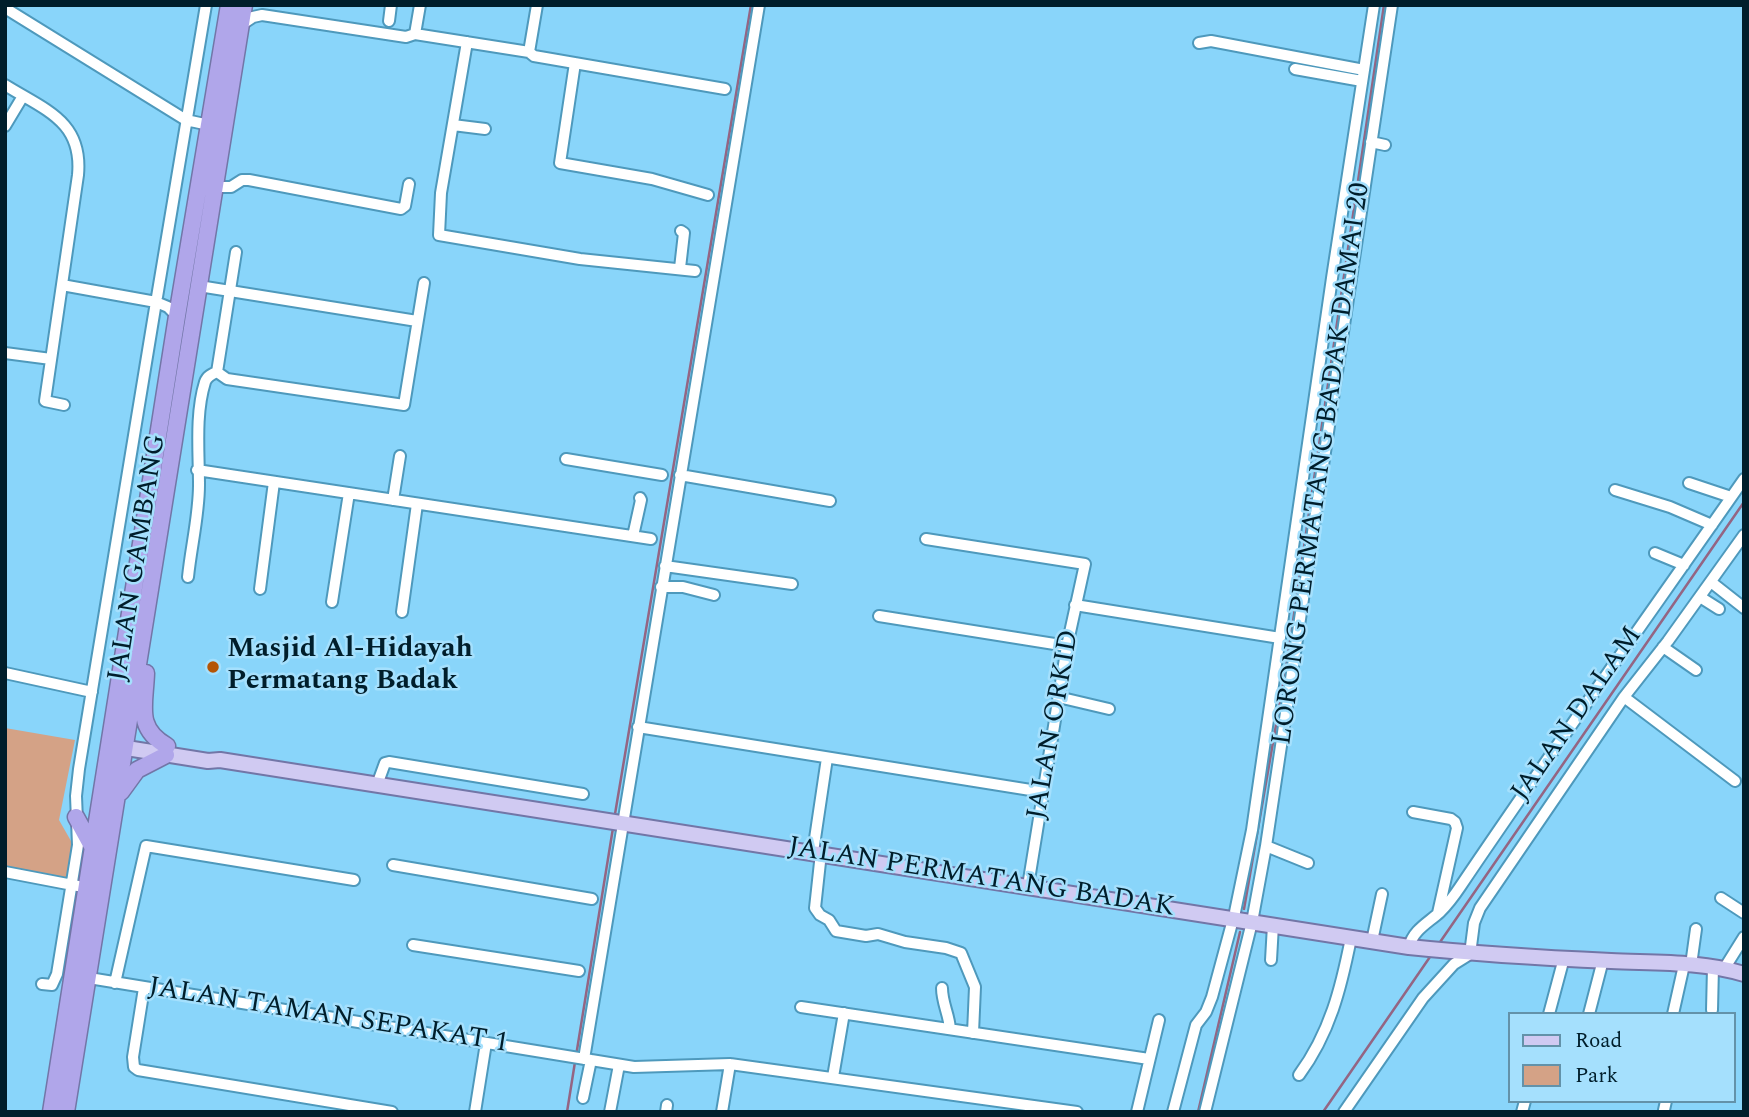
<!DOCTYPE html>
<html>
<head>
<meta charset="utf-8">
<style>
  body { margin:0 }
  #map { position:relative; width:1749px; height:1117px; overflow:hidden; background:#89d5fa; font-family:Spectral,serif }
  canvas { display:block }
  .frame { position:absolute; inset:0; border:7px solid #001e2b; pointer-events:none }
  .legend { position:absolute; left:1508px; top:1012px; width:228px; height:91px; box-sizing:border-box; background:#a5e0fd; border:2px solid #6392a9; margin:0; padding:9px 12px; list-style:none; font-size:21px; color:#001e2b }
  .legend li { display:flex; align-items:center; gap:14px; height:35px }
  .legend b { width:35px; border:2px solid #6392a9 }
</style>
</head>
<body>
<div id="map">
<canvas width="1749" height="1117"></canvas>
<div class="frame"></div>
<ul class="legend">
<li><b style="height:9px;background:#d0caf2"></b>Road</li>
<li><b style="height:19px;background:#d4a286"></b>Park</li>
</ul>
</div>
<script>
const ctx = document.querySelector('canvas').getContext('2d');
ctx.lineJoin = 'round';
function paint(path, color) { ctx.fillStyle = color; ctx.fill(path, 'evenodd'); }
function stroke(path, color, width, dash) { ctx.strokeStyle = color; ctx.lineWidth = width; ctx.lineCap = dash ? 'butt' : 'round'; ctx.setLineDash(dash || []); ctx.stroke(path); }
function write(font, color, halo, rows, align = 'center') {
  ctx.font = font + ' Spectral,serif'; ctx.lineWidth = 5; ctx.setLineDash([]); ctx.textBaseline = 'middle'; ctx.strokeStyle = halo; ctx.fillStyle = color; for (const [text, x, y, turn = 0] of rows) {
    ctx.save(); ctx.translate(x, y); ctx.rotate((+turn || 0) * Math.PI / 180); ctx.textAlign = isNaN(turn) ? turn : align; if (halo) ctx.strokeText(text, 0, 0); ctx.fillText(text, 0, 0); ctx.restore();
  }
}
paint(new Path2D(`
  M5,728L75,740L59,820L75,848L67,881L5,870Z`), '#d4a286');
stroke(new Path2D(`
  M615,814L751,5
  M1244,909L1287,662L1384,5
  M1438,945L1744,502
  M576,1056L613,828
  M567,1112L575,1062
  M1198,1112L1240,932
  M1323,1112L1432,954`), '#946583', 2.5);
const minor = new Path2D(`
  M5,8L186,120L209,125
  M389,21L391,5
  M241,25L253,17L262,15L406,37L415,34L529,52L534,56L725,89
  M415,34L420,5
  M467,42L441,193L439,235L580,259L695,271
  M1199,43L1211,41L1364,70
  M529,52L537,5
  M575,63L560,163L652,179L708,195
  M1295,69L1362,81
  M5,85C45,110 83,121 78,175L45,401L64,405
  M453,125L485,129
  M5,126L23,96
  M1371,142L1385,145
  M215,187H231L242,180H249L401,209L405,206L409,184
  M236,252L217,372L227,379L404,405L424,283
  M680,268L684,233L681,231
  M62,285L156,302L168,307L177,316
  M199,286L417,321
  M157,297L206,5
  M5,353L51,359
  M566,459L662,475
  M197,470L651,539
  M680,475L830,501
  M1689,483L1731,497
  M1615,490L1670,507L1712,525
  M393,500L400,456
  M633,536L641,500L640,498
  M926,539L1085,564L1067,646L1028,886
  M1655,553L1684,565
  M665,566L792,584
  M188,577C191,547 199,515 199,485C199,452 195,414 205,382C207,376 212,374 217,372
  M1711,582L1744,608
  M661,587H683L714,595
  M260,589L274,482
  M1700,597L1719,609
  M332,602L349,493
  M1075,605L1280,638
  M402,612L417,504
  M879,616L1067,646
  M1663,647L1696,670
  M5,673L92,692
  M1058,697L1109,709
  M1624,697L1735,781
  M638,727L1043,792
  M377,785L385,763L389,762L583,794
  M1413,812L1451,819L1455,822L1457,828L1438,913
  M1266,846L1308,863
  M813,852L827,758
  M821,853L815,908L820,915L829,920L836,931L866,936L878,934L905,942L946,948L961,953L975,987L973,1033
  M393,865L592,899
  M5,872L78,886
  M1721,898L1744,913
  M1372,941L1382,894
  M413,945L579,971
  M1409,947C1413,930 1428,923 1440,912C1448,904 1454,896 1460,887C1553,749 1649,615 1744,479
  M1271,960L1273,925
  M1691,965L1696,929
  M1724,969L1744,937
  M89,978L634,1067L730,1064L1077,1112
  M115,983L146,846L354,880
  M42,984L52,985L57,974L78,845L76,796L79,769L156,302
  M144,988L133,1057L134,1067L138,1070L392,1112
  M942,988C942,1003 949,1014 950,1029
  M801,1007L1149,1059
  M1712,1010L1713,967
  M1549,1014L1564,958
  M1589,1014L1603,960
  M1673,1014L1684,965
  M584,1059L759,5
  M1299,1075C1330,1033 1341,988 1351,938
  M833,1077L844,1013
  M583,1098L591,1060
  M1664,1110L1666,1101
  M475,1112L486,1043
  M610,1112L619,1065
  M666,1112L667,1105
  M722,1112L730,1064
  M1137,1112L1159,1020
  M1173,1112L1196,1025L1206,1012L1212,997L1235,912L1252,830L1332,278L1374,5
  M1205,1112L1252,922L1266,846L1392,5
  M1344,1112L1423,998L1454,964L1470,954L1474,923L1480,908L1624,697L1668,641L1744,535
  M1522,1112L1525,1101`);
const major = new Path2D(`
  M114,746L208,761L220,760L1409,947C1477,954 1544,958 1611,961C1655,963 1702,961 1744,974`);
const highway = new Path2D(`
  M146,673C145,705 135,728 167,746
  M121,792L137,770L166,755
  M76,817L93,848
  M51,1112L177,316L229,5
  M66,1112L244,5`);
stroke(minor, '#4e99bc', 14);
stroke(major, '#7276a7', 18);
stroke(highway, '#7276a7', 19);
stroke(minor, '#fff', 10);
stroke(major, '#d0caf2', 14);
stroke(highway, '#b0a6ea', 16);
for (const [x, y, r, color] of [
  [213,667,7,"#b45506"]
]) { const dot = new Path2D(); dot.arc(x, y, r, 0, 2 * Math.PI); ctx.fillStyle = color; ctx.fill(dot); stroke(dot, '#a5e0fd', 2.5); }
write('28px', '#001e2b', '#a5e0fd', [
  ["LORONG PERMATANG BADAK DAMAI 20",1323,464,-82],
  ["JALAN GAMBANG",139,558,-81],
  ["JALAN DALAM",1578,715,-55],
  ["JALAN ORKID",1055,725,-80],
  ["JALAN PERMATANG BADAK",981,879,9],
  ["JALAN TAMAN SEPAKAT 1",328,1017,9]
]);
write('bold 28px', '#001e2b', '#a5e0fd', [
  ["Masjid Al-Hidayah",227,651],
  ["Permatang Badak",227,683]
], 'left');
</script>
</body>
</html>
